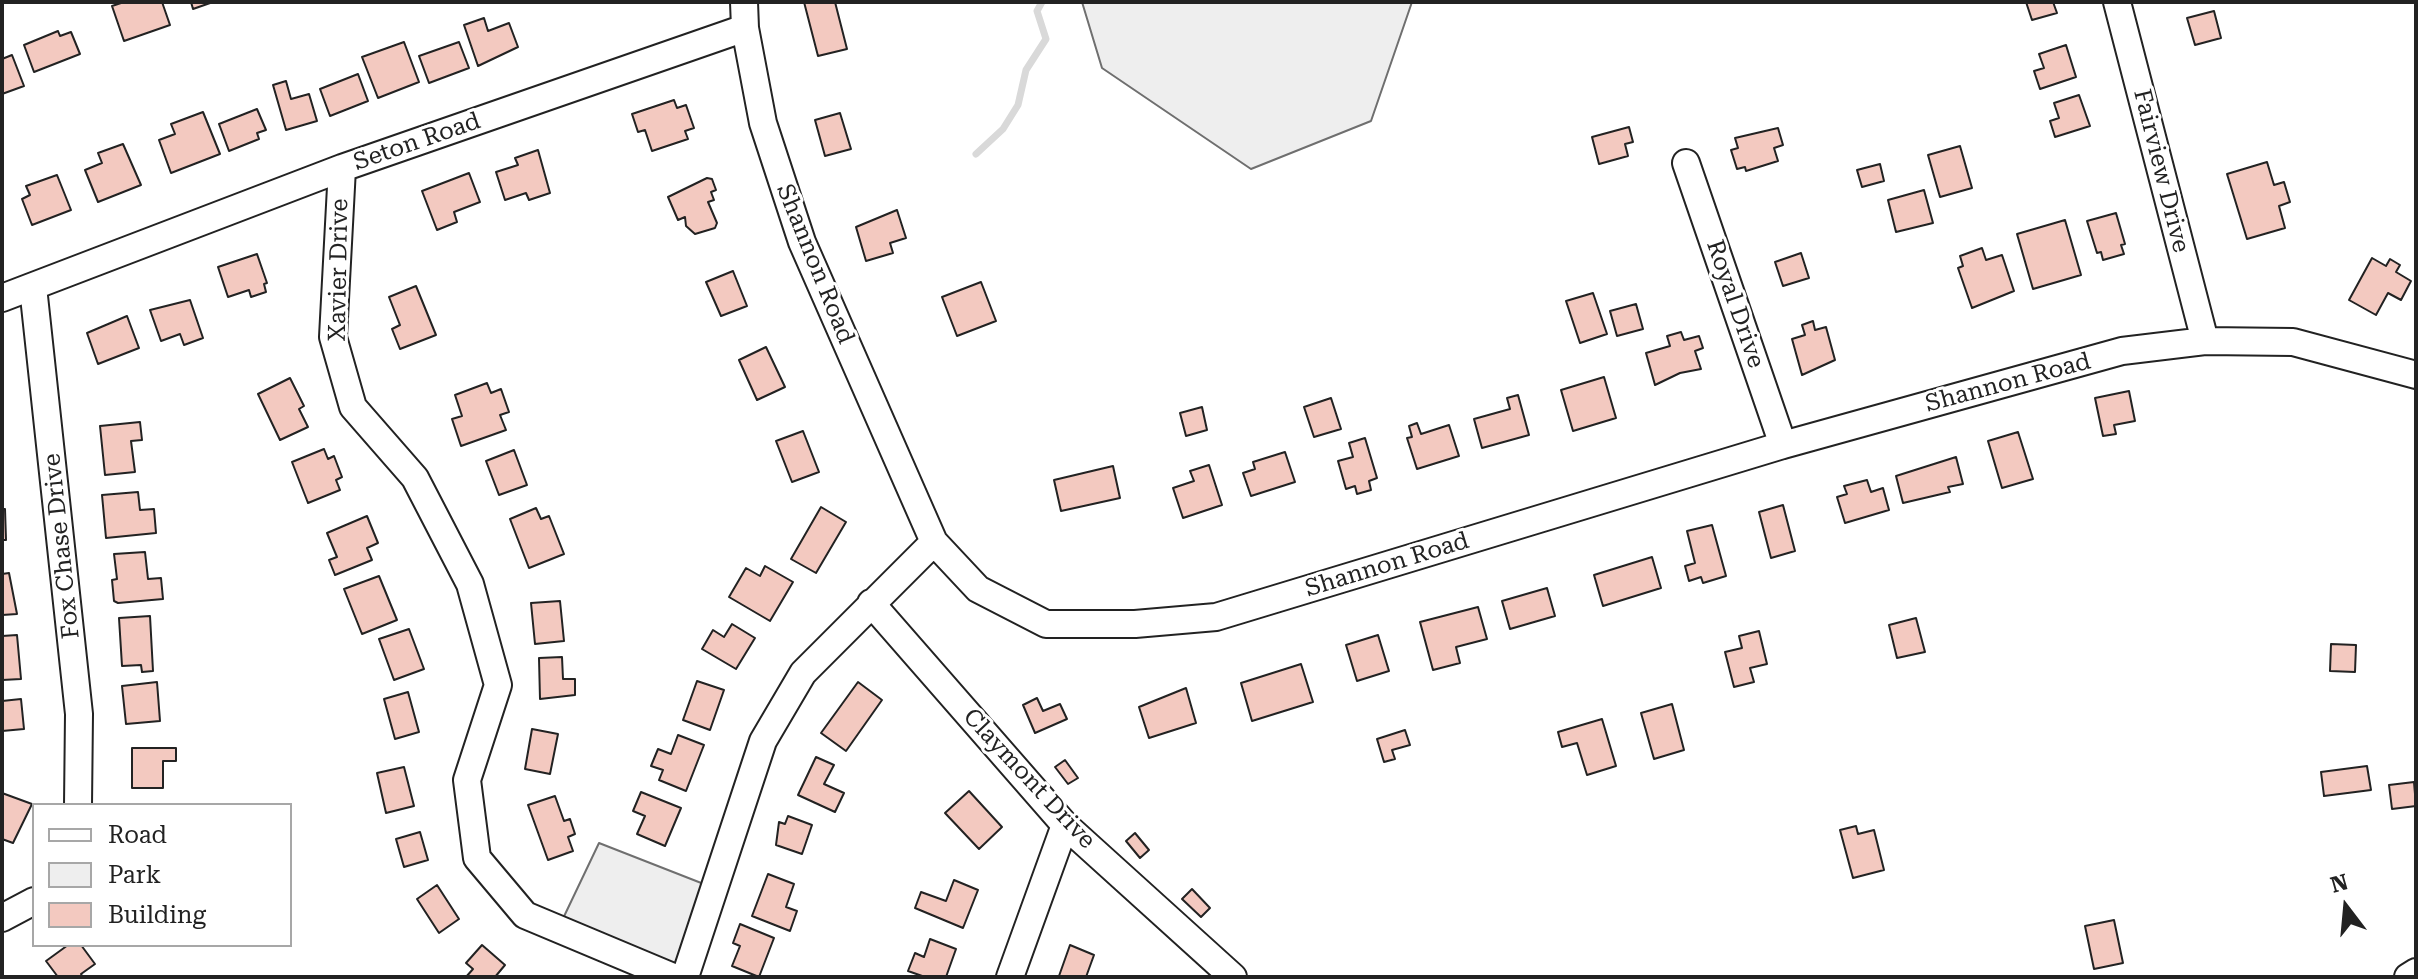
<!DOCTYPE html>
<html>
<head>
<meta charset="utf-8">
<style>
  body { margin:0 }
  #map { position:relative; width:2418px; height:979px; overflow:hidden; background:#fff; font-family:"Roboto Serif",serif }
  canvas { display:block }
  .frame { position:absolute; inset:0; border:4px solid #222; pointer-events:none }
  .legend { position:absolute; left:32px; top:803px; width:260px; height:144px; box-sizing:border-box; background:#fff; border:2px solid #a7a7a7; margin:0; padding:10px 14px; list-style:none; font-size:24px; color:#222 }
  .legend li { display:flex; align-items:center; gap:16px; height:40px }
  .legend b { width:40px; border:2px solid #a7a7a7 }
  .north { position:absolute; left:2306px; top:867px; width:80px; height:80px; -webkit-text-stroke:6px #fff; paint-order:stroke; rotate:344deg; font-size:22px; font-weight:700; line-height:32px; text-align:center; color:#222 }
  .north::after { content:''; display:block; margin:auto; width:28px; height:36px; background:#222; clip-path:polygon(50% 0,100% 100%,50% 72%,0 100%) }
</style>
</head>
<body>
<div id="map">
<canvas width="2418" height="979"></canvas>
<div class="frame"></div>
<ul class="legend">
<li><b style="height:10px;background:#fff"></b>Road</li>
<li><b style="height:22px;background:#eee"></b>Park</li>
<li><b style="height:22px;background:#f3c9c0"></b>Building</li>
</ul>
<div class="north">N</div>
</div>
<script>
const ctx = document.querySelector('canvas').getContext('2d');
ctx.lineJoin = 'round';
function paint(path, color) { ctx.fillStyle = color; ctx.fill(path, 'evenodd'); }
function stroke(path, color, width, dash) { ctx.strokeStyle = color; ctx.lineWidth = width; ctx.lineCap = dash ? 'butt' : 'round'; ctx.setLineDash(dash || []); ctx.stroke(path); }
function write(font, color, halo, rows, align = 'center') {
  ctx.font = font + ' "Roboto Serif",serif'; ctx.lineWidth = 6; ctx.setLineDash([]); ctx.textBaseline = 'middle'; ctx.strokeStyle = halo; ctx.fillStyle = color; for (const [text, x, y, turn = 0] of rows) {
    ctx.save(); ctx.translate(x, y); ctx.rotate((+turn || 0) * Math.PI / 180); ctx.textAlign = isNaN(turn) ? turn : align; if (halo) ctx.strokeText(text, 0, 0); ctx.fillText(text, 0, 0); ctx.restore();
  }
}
const green = new Path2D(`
  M1082,2H1412L1371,121L1251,169L1102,68Z
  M599,843L714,888L685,977L558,929Z`);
paint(green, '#eee');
stroke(green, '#6f6f6f', 2);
stroke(new Path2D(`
  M976,154L1003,129L1018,105L1026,70L1046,39L1037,11L1042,2`), '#d9d9d9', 7);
const building = new Path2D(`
  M124,2H162L170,25L124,41L112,6Z
  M191,2H213L193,9Z
  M804,2H835L847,49L818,56Z
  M2026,2H2053L2057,13L2032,20Z
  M2214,11L2221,38L2195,45L2187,18Z
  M484,18L488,31L509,23L518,47L478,66L464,25Z
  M58,31L60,36L71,32L80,54L34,72L24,45Z
  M404,42L419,82L378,98L362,57Z
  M459,42L469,68L429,83L419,56Z
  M2066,45L2076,77L2040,89L2034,71L2044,68L2039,54Z
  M12,55L24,86L2,94V59Z
  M358,74L368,101L330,116L320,89Z
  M286,81L291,99L309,94L317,121L286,130L273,85Z
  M2079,95L2090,126L2055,137L2050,121L2059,118L2054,103Z
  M674,100L677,108L686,105L694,128L685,131L688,139L652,151L645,130L638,132L632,114Z
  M257,109L266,130L257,133L259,139L229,151L219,124Z
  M203,112L220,154L171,173L159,140L175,134L171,124Z
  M840,113L851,149L825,156L815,120Z
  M1629,127L1633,142L1625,144L1628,156L1599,164L1592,137Z
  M1778,128L1783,145L1774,148L1778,161L1746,171L1745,167L1737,169L1731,150L1738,148L1735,138Z
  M123,144L141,185L98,202L85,170L102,163L98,153Z
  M1960,146L1972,188L1940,197L1928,155Z
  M538,150L550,193L529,200L526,193L505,200L496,172L518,165L515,158Z
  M2267,162L2274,185L2284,182L2290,202L2279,206L2285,228L2247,239L2227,174Z
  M1880,164L1884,181L1862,187L1857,170Z
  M469,173L480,202L454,212L457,222L437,230L422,191Z
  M57,175L71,210L32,225L22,199L30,195L26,186Z
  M707,178L712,179L716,190L711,192L714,200L708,202L717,223L715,228L695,234L686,226L685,217L678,220L668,197Z
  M1924,190L1933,223L1896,232L1888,200Z
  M897,210L906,238L890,243L893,253L866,261L856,227Z
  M2116,213L2125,244L2121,245L2124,254L2103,260L2101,252L2097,253L2087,221Z
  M2065,220L2081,275L2033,289L2017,234Z
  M1982,248L1986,260L2002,255L2014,291L1972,308L1958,268L1963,266L1960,256Z
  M1801,253L1809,278L1783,286L1775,262Z
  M257,254L267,283L264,284L266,292L251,297L249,290L228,297L218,267Z
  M2372,258L2386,266L2390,259L2400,265L2396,272L2411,281L2401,300L2388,293L2376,315L2349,300Z
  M733,271L747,306L721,316L706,282Z
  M981,282L996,321L957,336L942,297Z
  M416,286L436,335L400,349L392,329L400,325L389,297Z
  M1593,293L1607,334L1580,343L1566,301Z
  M190,300L203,338L184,345L180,334L161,341L150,310Z
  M1636,304L1643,329L1617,336L1610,311Z
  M127,316L139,348L98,364L87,333Z
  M1813,321L1815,330L1826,327L1835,360L1802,375L1792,339L1805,335L1802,325Z
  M1681,332L1684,340L1699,336L1703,348L1695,351L1701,369L1680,373L1655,385L1646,353L1670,346L1667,336Z
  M766,347L785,387L757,400L739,360Z
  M1604,377L1616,418L1573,431L1561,390Z
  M290,378L304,406L299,409L308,427L280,440L258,394Z
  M487,383L491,393L501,389L509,412L500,415L506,430L461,446L452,419L462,416L455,395Z
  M2129,391L2135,421L2114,425L2116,434L2103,436L2095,398Z
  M1518,395L1529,435L1482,448L1474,419L1510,409L1507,398Z
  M1331,398L1341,429L1314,437L1304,407Z
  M1202,407L1207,430L1186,436L1180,413Z
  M140,422L142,440L131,441L135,472L105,475L100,426Z
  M1417,423L1421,434L1449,425L1459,456L1417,469L1407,438L1412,437L1409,426Z
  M803,431L819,472L792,482L776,441Z
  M2018,432L2033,479L2002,488L1988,441Z
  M1365,438L1377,478L1369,481L1371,490L1357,494L1355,486L1346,489L1338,461L1353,457L1349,443Z
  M324,449L328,459L334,456L342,477L336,480L340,490L308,503L292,462Z
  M514,450L527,485L499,495L486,461Z
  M1285,452L1295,482L1251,496L1243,473L1255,469L1253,462Z
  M1956,457L1963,484L1948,487L1950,492L1903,503L1896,476Z
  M1209,465L1222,505L1183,518L1173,488L1194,481L1190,471Z
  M1113,466L1120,498L1061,511L1054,480Z
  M1867,480L1871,492L1883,488L1889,510L1845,523L1837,497L1847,494L1844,486Z
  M138,492L140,510L154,509L156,533L106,538L102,495Z
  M1783,505L1795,551L1771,558L1759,512Z
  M821,507L846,522L816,573L791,559Z
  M536,508L541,519L549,516L564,554L529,568L510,519Z
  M2,509H5L6,540H2Z
  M367,516L378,543L367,548L372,560L335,575L329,560L337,557L327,533Z
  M1712,525L1726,576L1703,583L1701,577L1689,581L1685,566L1695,563L1687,531Z
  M145,552L148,579L161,578L163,599L118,603L114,601L112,580L117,579L114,554Z
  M1652,557L1661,588L1603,606L1594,575Z
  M765,566L793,582L770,621L729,597L746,568L760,576Z
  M9,573L17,614L2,615V574Z
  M379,576L397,620L362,634L344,589Z
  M1547,588L1555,616L1510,629L1502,601Z
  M560,601L564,641L535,644L531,603Z
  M1478,607L1487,639L1456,647L1460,663L1433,670L1420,622Z
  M150,616L153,671L142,672L141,665L122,666L119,618Z
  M1916,618L1925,652L1897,658L1889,625Z
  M732,624L755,638L736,669L702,649L713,630L724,637Z
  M409,629L424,669L394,680L379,639Z
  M1759,631L1767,664L1750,668L1754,682L1734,687L1725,652L1742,648L1739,636Z
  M17,635L21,679L2,680V636Z
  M1378,635L1389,671L1357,681L1346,645Z
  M2331,644L2356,645L2355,672L2330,671Z
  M562,657L563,679H575V695L540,699L539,658Z
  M1301,664L1313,702L1252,721L1241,683Z
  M697,681L724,690L710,730L683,720Z
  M157,682L160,721L126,724L122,686Z
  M858,682L882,700L846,751L821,733Z
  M1186,688L1196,723L1149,738L1139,707Z
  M408,692L419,732L395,739L384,699Z
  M1037,698L1043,711L1060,704L1067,719L1035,733L1023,705Z
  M21,699L24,729L2,731V701Z
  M1672,704L1684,750L1654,759L1641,713Z
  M1602,719L1616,766L1587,775L1577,743L1562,747L1558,732Z
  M532,729L558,734L550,774L525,769Z
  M1405,730L1410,745L1392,750L1395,759L1384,762L1377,739Z
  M678,735L704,745L686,791L659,780L663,770L651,766L658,749L671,754Z
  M132,748H176V761H163V788H132Z
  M816,757L834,765L824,784L844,793L835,812L798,795Z
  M1065,760L1078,778L1068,784L1055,767Z
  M2367,766L2371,790L2324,796L2321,772Z
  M404,767L414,806L386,813L377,773Z
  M2414,782L2416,806L2392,809L2389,785Z
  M969,791L1002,827L979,849L945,813Z
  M641,792L681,808L665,846L637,834L645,816L633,811Z
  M2,793L32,804L13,843L2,839Z
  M555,796L564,821L570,819L575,834L568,837L573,851L548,860L528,805Z
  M788,816L812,825L802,854L776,845L779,822L785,824Z
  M1856,826L1858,834L1874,830L1884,870L1853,878L1840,830Z
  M420,832L428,860L404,867L396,839Z
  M1135,833L1149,850L1140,858L1126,841Z
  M768,874L794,884L786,907L797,911L790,931L752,916Z
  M954,880L978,890L963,928L915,908L921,892L946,901Z
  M437,885L459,919L439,933L417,899Z
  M1192,889L1210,908L1201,917L1182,899Z
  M2114,920L2123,963L2094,969L2085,926Z
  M740,924L774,938L759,977L732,966L740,946L733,943Z
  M930,939L956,949L946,977H925L908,971L915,953L924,957Z
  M68,945H81L95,964L81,974L83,977H58L46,961Z
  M482,945L505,965L495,977H466L473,969L466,963Z
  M1070,945L1094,955L1086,977L1059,976Z`);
paint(building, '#f3c9c0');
stroke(building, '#222', 2);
const minor = new Path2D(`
  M744,2L745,28L763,123L802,242L934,542L978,589L1046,624H1135L1216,617L1783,445L2122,351L2205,341L2293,342L2416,375
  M2117,2L2205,341
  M1686,163L1783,445
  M342,168L333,337L353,407L415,478L470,584L498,685L467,780L477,858L525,915L673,977
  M33,287L79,714L78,805
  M2,298L342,168L745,28
  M871,603L1065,825L1233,977
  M2,918L34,901
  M685,977L763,741L803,673L934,542
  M1010,977L1065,825
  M2408,977L2416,972`);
stroke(minor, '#222', 30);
stroke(minor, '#fff', 26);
write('24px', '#222', '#fff', [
  ["Seton Road",417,142,-19],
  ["Fairview Drive",2161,171,76],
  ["Shannon Road",815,264,68],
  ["Xavier Drive",339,270,-89],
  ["Royal Drive",1735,304,71],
  ["Shannon Road",2008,383,-15],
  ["Fox Chase Drive",62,546,-96],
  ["Shannon Road",1387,565,-17],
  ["Claymont Drive",1029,779,47]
]);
</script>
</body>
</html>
